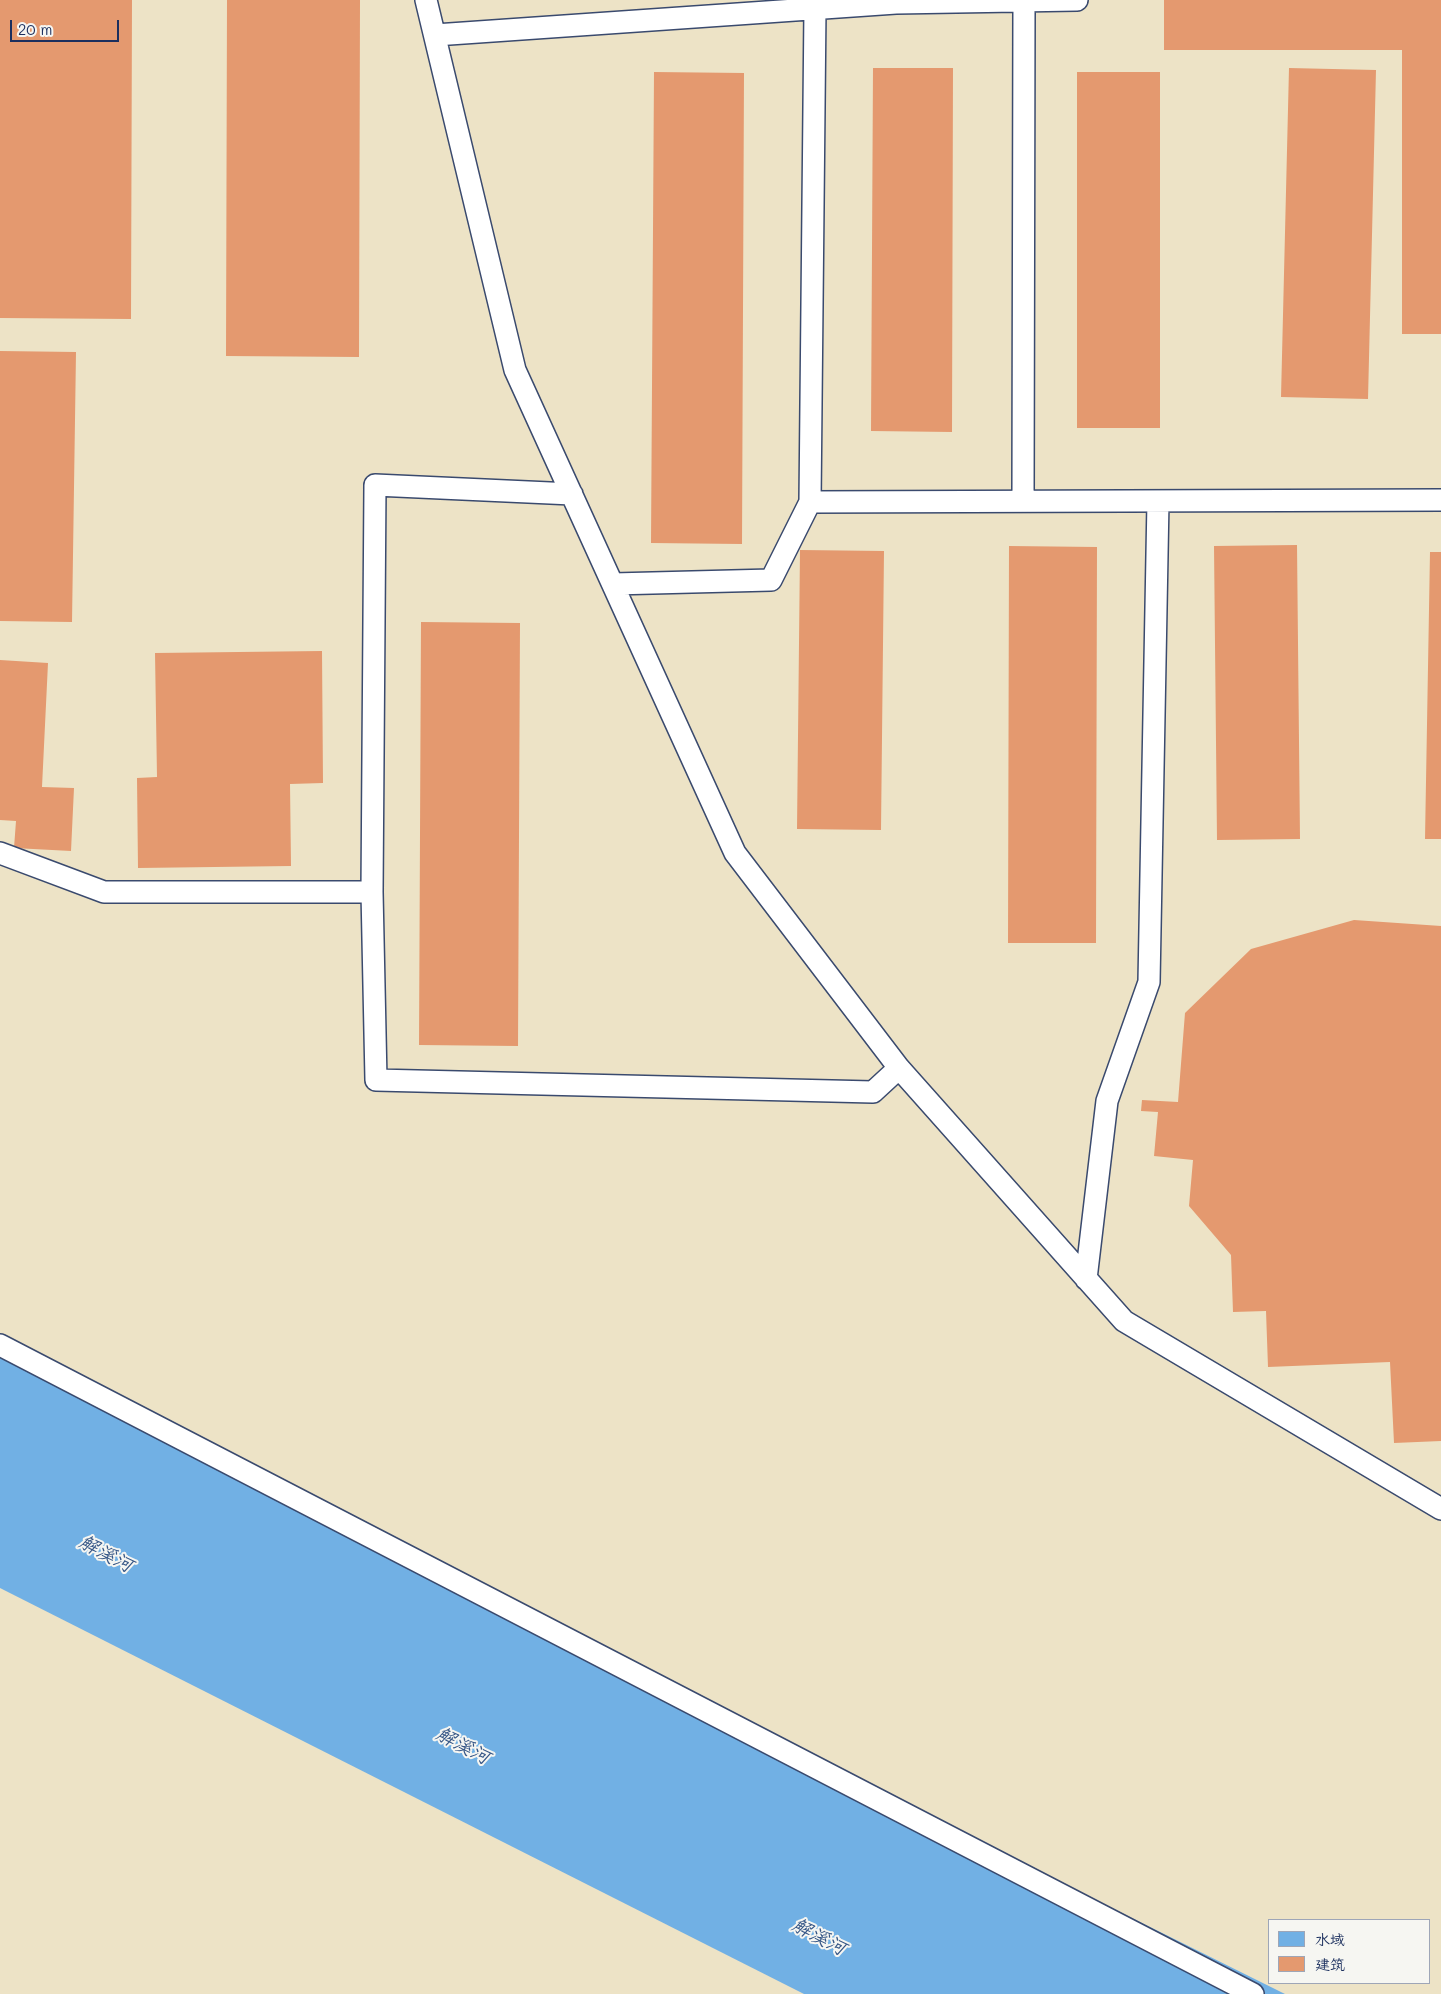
<!DOCTYPE html>
<html>
<head>
<meta charset="utf-8">
<style>
  body { margin:0 }
  #map { position:relative; width:1441px; height:1994px; overflow:hidden; background:#ede3c6; font-family:Mali,"LXGW WenKai TC",sans-serif }
  canvas { display:block }
  .legend { position:absolute; left:1268px; top:1919px; width:162px; height:65px; box-sizing:border-box; background:#f6f6f2; border:1px solid #9ea6b7; margin:0; padding:6px 9px; list-style:none; font-size:15px; color:#1b2f5e }
  .legend li { display:flex; align-items:center; gap:10px; height:25px }
  .legend b { width:25px; border:1px solid #9ea6b7 }
  .scale { position:absolute; left:10px; top:20px; width:109px; height:22px; box-sizing:border-box; border:2px solid #1b2f5e; border-top:0; padding-left:6px; font-size:15px; line-height:18px; white-space:nowrap; color:#1b2f5e; -webkit-text-stroke:4px #f6f6f2; paint-order:stroke }
</style>
</head>
<body>
<div id="map">
<canvas width="1441" height="1994"></canvas>
<ul class="legend">
<li><b style="height:14px;background:#71b0e4"></b>水域</li>
<li><b style="height:14px;background:#e4996f"></b>建筑</li>
</ul>
<div class="scale">20 m</div>
</div>
<script>
const ctx = document.querySelector('canvas').getContext('2d');
ctx.lineJoin = 'round';
function paint(path, color) { ctx.fillStyle = color; ctx.fill(path, 'evenodd'); }
function stroke(path, color, width, dash) { ctx.strokeStyle = color; ctx.lineWidth = width; ctx.lineCap = dash ? 'butt' : 'round'; ctx.setLineDash(dash || []); ctx.stroke(path); }
function write(font, color, halo, rows, align = 'center') {
  ctx.font = font + ' Mali,"LXGW WenKai TC",sans-serif'; ctx.lineWidth = 4; ctx.setLineDash([]); ctx.textBaseline = 'middle'; ctx.strokeStyle = halo; ctx.fillStyle = color; for (const [text, x, y, turn = 0] of rows) {
    ctx.save(); ctx.translate(x, y); ctx.rotate((+turn || 0) * Math.PI / 180); ctx.textAlign = isNaN(turn) ? turn : align; if (halo) ctx.strokeText(text, 0, 0); ctx.fillText(text, 0, 0); ctx.restore();
  }
}
paint(new Path2D(`
  M0,1356L1285,1994H804L0,1588Z`), '#71b0e4');
paint(new Path2D(`
  M0,0H132L131,319L0,318Z
  M227,0H360L359,357L226,356Z
  M1164,0H1441V334H1402V50H1164Z
  M873,68H953L952,432L871,431Z
  M1289,68L1376,70L1368,399L1281,397Z
  M654,72L744,73L742,544L651,543Z
  M1077,72H1160V428H1077Z
  M0,351L76,352L72,622L0,621Z
  M1297,545L1300,839L1217,840L1214,546Z
  M1009,546L1097,547L1096,943H1008Z
  M800,550L884,551L881,830L797,829Z
  M1430,552H1441V839H1425Z
  M421,622L520,623L518,1046L419,1045Z
  M322,651L323,783L290,784L291,866L138,868L137,778L157,777L155,653Z
  M0,660L48,663L42,787L74,788L71,851L14,848L16,821L0,820Z
  M1354,920L1441,926V1441L1394,1443L1390,1362L1268,1367L1266,1311L1233,1312L1231,1255L1189,1206L1193,1160L1154,1156L1158,1112L1141,1111L1142,1100L1178,1102L1185,1013L1251,949Z`), '#e4996f');
const lane = new Path2D(`
  M426,0L515,370L735,853L899,1068L1124,1321L1441,1509
  M896,3L1077,0
  M435,35L896,3V0
  M1023,501L1024,1
  M810,502L1441,500
  M613,584L771,580L810,502L815,8
  M0,853L104,892H372L375,485L572,494
  M372,892L376,1080L873,1092L899,1068
  M1086,1279L1107,1101L1149,982L1158,501
  M0,1345L1253,1994`);
stroke(lane, '#3a4a6e', 24);
stroke(lane, '#fff', 21);
write('italic 19px', '#355686', '#f6f6f2', [
  ["解溪河",106,1554,28],
  ["解溪河",463,1746,28],
  ["解溪河",819,1937,28]
]);
</script>
</body>
</html>
